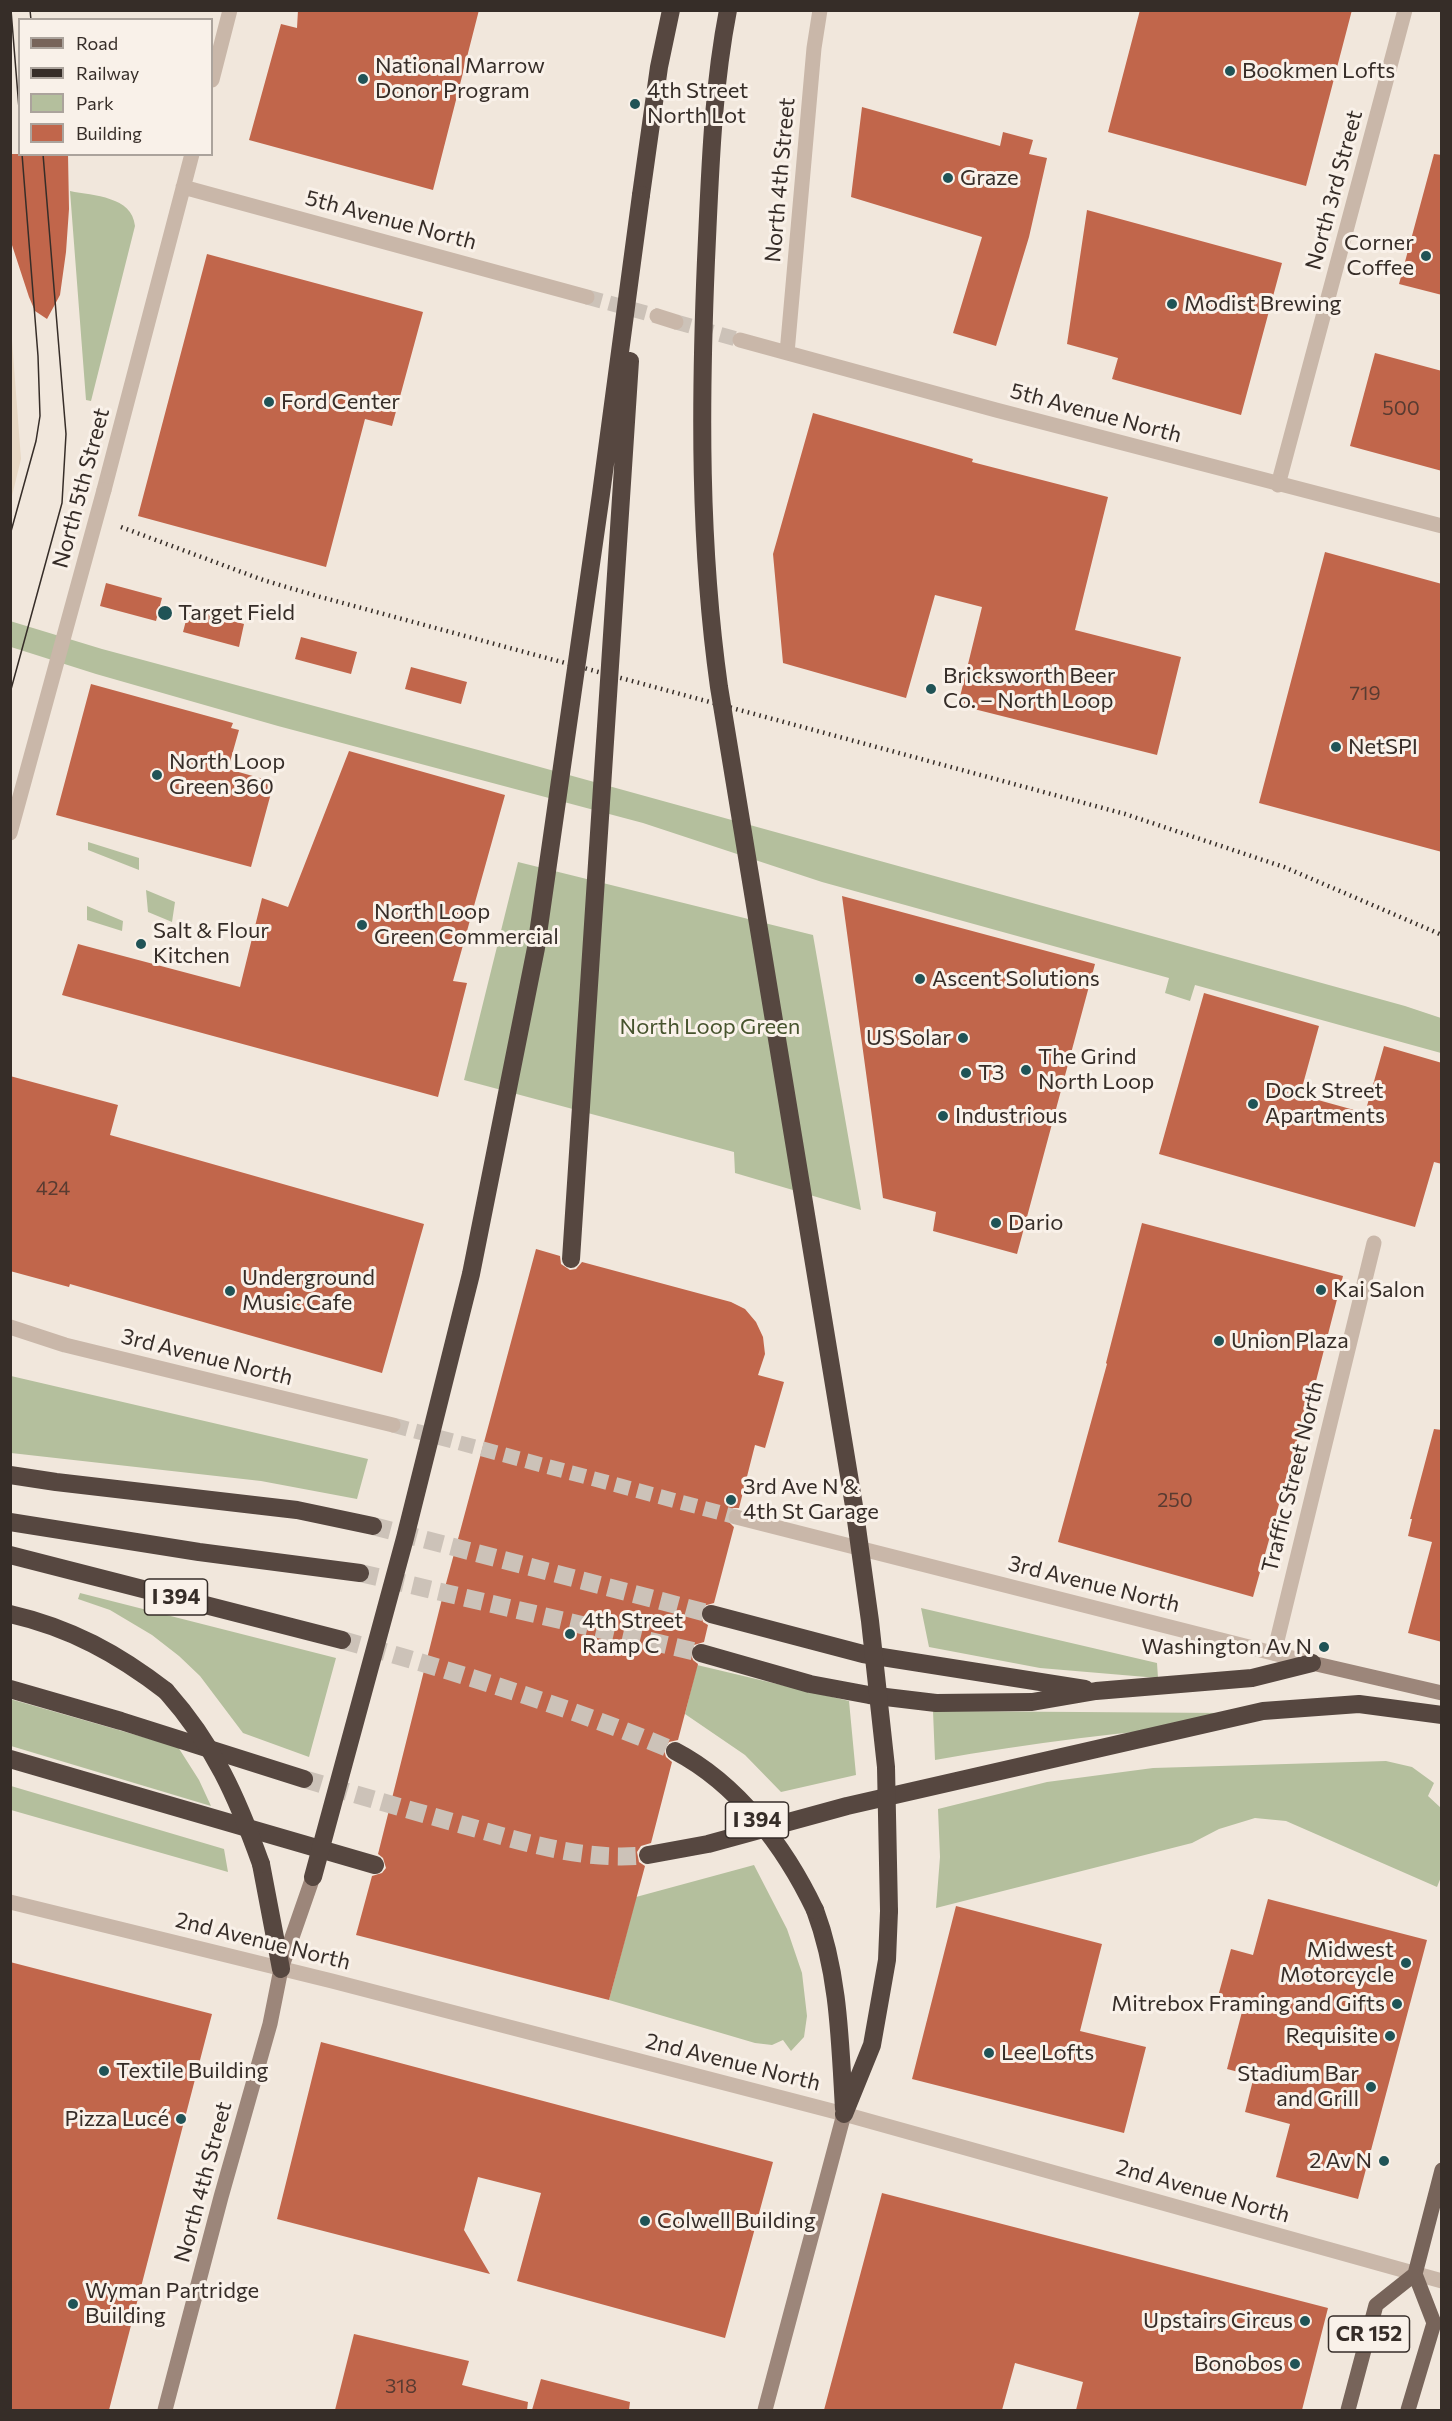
<!DOCTYPE html>
<html>
<head>
<meta charset="utf-8">
<style>
  body { margin:0 }
  #map { position:relative; width:1452px; height:2421px; overflow:hidden; background:#f1e7dc; font-family:Commissioner,sans-serif }
  canvas { display:block }
  .frame { position:absolute; inset:0; border:12px solid #362d28; pointer-events:none }
  .legend { position:absolute; left:18px; top:18px; width:195px; height:138px; box-sizing:border-box; background:#f9f1e9; border:2px solid #aba39c; margin:0; padding:8px 10px; list-style:none; font-size:18px; color:#362d28 }
  .legend li { display:flex; align-items:center; gap:12px; height:30px }
  .legend b { width:30px; border:2px solid #aba39c }
</style>
</head>
<body>
<div id="map">
<canvas width="1452" height="2421"></canvas>
<div class="frame"></div>
<ul class="legend">
<li><b style="height:8px;background:#77645a"></b>Road</li>
<li><b style="height:8px;background:#362d28"></b>Railway</li>
<li><b style="height:16px;background:#b4bf9d"></b>Park</li>
<li><b style="height:16px;background:#c1664b"></b>Building</li>
</ul>
</div>
<script>
const ctx = document.querySelector('canvas').getContext('2d');
ctx.lineJoin = 'round';
function paint(path, color) { ctx.fillStyle = color; ctx.fill(path, 'evenodd'); }
function stroke(path, color, width, dash) { ctx.strokeStyle = color; ctx.lineWidth = width; ctx.lineCap = dash ? 'butt' : 'round'; ctx.setLineDash(dash || []); ctx.stroke(path); }
function write(font, color, halo, rows, align = 'center') {
  ctx.font = font + ' Commissioner,sans-serif'; ctx.lineWidth = 6; ctx.setLineDash([]); ctx.textBaseline = 'middle'; ctx.strokeStyle = halo; ctx.fillStyle = color; for (const [text, x, y, turn = 0] of rows) {
    ctx.save(); ctx.translate(x, y); ctx.rotate((+turn || 0) * Math.PI / 180); ctx.textAlign = isNaN(turn) ? turn : align; if (halo) ctx.strokeText(text, 0, 0); ctx.fillText(text, 0, 0); ctx.restore();
  }
}
paint(new Path2D(`
  M70,191C94,196 132,196 135,226L91,401L86,400Z
  M10,621L102,649L482,751L1405,1006L1441,1018V1053L1195,985L1190,1001L1165,993L1169,978L822,882L643,823L278,726L96,674L11,647Z
  M88,842L139,858V870L88,850Z
  M518,862L813,935L861,1210L735,1173L734,1152L464,1080Z
  M146,890L175,902L172,922L148,912Z
  M87,906L123,921L122,931L87,920Z
  M11,1376L368,1459L357,1499L261,1481L11,1453Z
  M80,1593L336,1658L309,1757L243,1733L200,1676L179,1656L152,1635L110,1610L78,1599Z
  M921,1608L1157,1663L1158,1678L1040,1668L929,1647Z
  M697,1665L849,1701L856,1775L781,1792L745,1755L685,1714Z
  M10,1699L178,1747L199,1780L211,1806L11,1746Z
  M933,1711L1225,1713L1224,1724C1127,1731 1031,1743 935,1760Z
  M1386,1761L1412,1767L1434,1783L1428,1796L1441,1808V1877L1437,1887L1286,1821L1255,1818L1219,1829L1192,1843L936,1908L940,1857L938,1809L1047,1782L1153,1768Z
  M11,1786L224,1849L228,1872L11,1810Z
  M754,1865L787,1929L802,1973L807,2016L804,2037L791,2051L783,2040L772,2045L755,2043L609,2000L636,1897Z`), '#b4bf9d');
paint(new Path2D(`
  M10,314L21,459L11,500H10Z`), '#e8d8c4');
paint(new Path2D(`
  M298,10H479L433,190L249,140L281,24L297,28Z
  M1140,10H1352L1306,186L1108,132Z
  M862,107L1000,146L1003,132L1033,140L1029,154L1047,158L1029,237L996,346L953,333L982,237L851,197Z
  M10,154H68L69,209L66,252L60,295L47,319L35,311L29,297L10,239Z
  M1434,154L1442,155V295L1399,284Z
  M1087,210L1282,263L1241,415L1112,379L1118,358L1067,344Z
  M207,254L423,312L392,426L365,419L326,567L138,516Z
  M1375,353L1442,371V471L1350,446Z
  M813,413L973,459L972,462L1108,497L1075,630L1181,657L1157,755L958,705L982,607L935,595L906,698L783,663L773,554Z
  M1325,552L1442,584V852L1259,803Z
  M106,583L162,598L156,621L100,606Z
  M189,609L244,624L239,647L183,632Z
  M301,637L357,652L351,674L295,659Z
  M411,667L467,682L461,704L405,689Z
  M91,684L233,723L231,728L239,730L228,769L274,782L251,867L56,815Z
  M349,751L505,795L453,981L467,983L438,1097L62,995L78,944L240,987L262,898L288,907Z
  M842,896L1095,964L1017,1254L933,1231L936,1212L883,1198Z
  M1204,993L1319,1026L1300,1095L1365,1113L1384,1046L1442,1063V1164L1434,1162L1415,1227L1159,1154Z
  M10,1076L118,1105L110,1135L424,1224L382,1373L70,1284L69,1287L10,1271Z
  M1142,1223L1343,1276L1307,1416L1304,1415L1253,1597L1058,1542L1107,1364L1106,1363Z
  M536,1249L560,1256L561,1264L570,1270L576,1269L582,1262L731,1302L745,1309L756,1322L763,1337L765,1354L758,1375L784,1382L765,1448L755,1445L739,1508H733L727,1514V1520L734,1527L714,1603L703,1606L700,1612L703,1622L708,1625L704,1642L694,1645L690,1651L693,1660L698,1664L678,1740L669,1742L664,1750L666,1757L672,1762L651,1843L641,1846L637,1852L639,1862L645,1866L609,2000L356,1935L372,1876L382,1873L386,1868L383,1858L378,1854L444,1591Z
  M1434,1429L1442,1430V1642L1408,1633L1432,1542L1408,1536L1412,1519H1410Z
  M1268,1899L1427,1940L1358,2199L1276,2177L1290,2124L1245,2112L1254,2076L1227,2069L1243,2008L1217,2000L1231,1949L1253,1955Z
  M956,1906L1102,1944L1080,2031L1146,2047L1124,2133L912,2079Z
  M10,1962L212,2014L109,2410H10Z
  M321,2042L773,2162L725,2338L517,2281L541,2193L478,2177L464,2230L490,2274L277,2219Z
  M882,2193L1328,2308L1302,2410H1076L1083,2382L1015,2363L1002,2410H824Z
  M354,2334L469,2361L462,2385L528,2402L527,2410H335Z
  M541,2379L630,2402L629,2410H532Z`), '#c1664b');
stroke(new Path2D(`
  M587,297L657,316
  M676,322L740,340
  M393,1425L736,1517`), '#ccc2b8', 15, [15, 8]);
stroke(new Path2D(`
  M373,1526L711,1614
  M360,1573L701,1653
  M342,1640C454,1671 567,1706 675,1751
  M304,1779C357,1795 410,1810 463,1825C523,1842 585,1862 648,1855`), '#ccc2b8', 18, [18, 9]);
stroke(new Path2D(`
  M1278,485L1405,10
  M1274,1653L1374,1243`), '#c9b7a9', 15);
stroke(new Path2D(`
  M212,80L230,10
  M183,187L587,297
  M657,316L676,322
  M740,340L996,410L1442,526
  M787,353L814,48L820,10
  M104,490L192,154
  M10,1327L65,1345L393,1425
  M736,1517L1312,1663
  M10,1902L332,1981L844,2114L1442,2281`), '#c9b7a9', 15);
stroke(new Path2D(`
  M1312,1663L1442,1693
  M165,2410L221,2197L270,2024L281,1969L313,1877
  M765,2410L844,2114`), '#9c867a', 15);
stroke(new Path2D(`
  M1348,2410L1376,2305L1415,2274
  M1408,2410L1434,2323L1415,2274L1442,2170`), '#77645a', 15);
stroke(new Path2D(`
  M641,195L659,67L671,10
  M10,1475L56,1482L297,1510L373,1526
  M10,1522L199,1552L360,1573
  M10,1555L342,1640
  M10,1614C71,1628 118,1654 166,1691
  M711,1614L863,1654L1085,1689
  M701,1653L810,1684L869,1695L936,1703L1032,1702L1096,1691L1252,1678L1312,1663
  M10,1689L121,1721L304,1779
  M10,1759L375,1865
  M648,1855L708,1844L847,1806L1263,1711L1359,1704L1442,1715
  M261,1864L281,1969
  M815,1910C839,1974 840,2042 844,2109
  M844,2114L872,2045L887,1960L889,1911`), '#564740', 18);
stroke(new Path2D(`
  M11,10L20,121
  M30,10L31,20
  M10,535L36,441L40,416L38,356L22,154
  M10,693L62,503L66,434L43,154`), '#362d28', 1.5);
stroke(new Path2D(`
  M121,527L263,580L317,596L1125,814L1284,867L1442,935`), '#362d28', 4.5, [1.5, 4.5]);
stroke(new Path2D(`
  M10,833L104,490`), '#c9b7a9', 15);
stroke(new Path2D(`
  M728,10C712,92 710,177 706,260C700,403 699,544 719,687L854,1506L870,1621L886,1767L889,1911
  M571,1259L630,361
  M166,1691C214,1745 237,1797 261,1864
  M675,1751C738,1784 785,1847 815,1910
  M313,1877L405,1538L471,1274L536,948L601,494L641,195`), '#564740', 18);
for (const [x, y, r, color] of [
  [1230,71,6,"#205356"],
  [363,79,6,"#205356"],
  [635,104,6,"#205356"],
  [948,178,6,"#205356"],
  [1426,256,6,"#205356"],
  [1172,304,6,"#205356"],
  [269,402,6,"#205356"],
  [165,613,8,"#205356"],
  [931,689,6,"#205356"],
  [1336,747,6,"#205356"],
  [157,775,6,"#205356"],
  [362,925,6,"#205356"],
  [141,944,6,"#205356"],
  [920,979,6,"#205356"],
  [963,1038,6,"#205356"],
  [1026,1070,6,"#205356"],
  [966,1073,6,"#205356"],
  [1253,1104,6,"#205356"],
  [943,1116,6,"#205356"],
  [996,1223,6,"#205356"],
  [1321,1290,6,"#205356"],
  [230,1291,6,"#205356"],
  [1219,1341,6,"#205356"],
  [731,1500,6,"#205356"],
  [570,1634,6,"#205356"],
  [1324,1647,6,"#205356"],
  [1406,1963,6,"#205356"],
  [1397,2004,6,"#205356"],
  [1390,2036,6,"#205356"],
  [989,2053,6,"#205356"],
  [104,2071,6,"#205356"],
  [1371,2087,6,"#205356"],
  [181,2119,6,"#205356"],
  [1384,2161,6,"#205356"],
  [645,2221,6,"#205356"],
  [73,2304,6,"#205356"],
  [1305,2321,6,"#205356"],
  [1295,2364,6,"#205356"]
]) { const dot = new Path2D(); dot.arc(x, y, r, 0, 2 * Math.PI); ctx.fillStyle = color; ctx.fill(dot); stroke(dot, '#f9f1e9', 2); }
write('20px', '#593b31', null, [
  ["500",1401,408],
  ["719",1365,693],
  ["424",53,1188],
  ["250",1175,1500],
  ["318",401,2386]
]);
for (const [x, y, w] of [
  [176,1597,63],
  [757,1820,63],
  [1369,2334,81]
]) { const box = new Path2D(); box.roundRect(x - w / 2, y - 18, w, 36, 4.5); ctx.fillStyle = '#f9f1e9'; ctx.fill(box); stroke(box, '#362d28', 1.5); }
write('bold 21px', '#362d28', null, [
  ["I 394",176,1597],
  ["I 394",757,1820],
  ["CR 152",1369,2334]
]);
write('22px', '#362d28', '#f9f1e9', [
  ["National Marrow",375,66],
  ["Donor Program",375,91],
  ["Bookmen Lofts",1242,71],
  ["4th Street",647,91],
  ["North Lot",647,116],
  ["Graze",960,178],
  ["Corner",1414,243,"right"],
  ["Coffee",1414,268,"right"],
  ["Modist Brewing",1184,304],
  ["Ford Center",281,402],
  ["Target Field",178,613],
  ["Bricksworth Beer",943,676],
  ["Co. – North Loop",943,701],
  ["NetSPI",1348,747],
  ["North Loop",169,762],
  ["Green 360",169,787],
  ["North Loop",374,912],
  ["Green Commercial",374,937],
  ["Salt & Flour",153,931],
  ["Kitchen",153,956],
  ["Ascent Solutions",932,979],
  ["US Solar",951,1038,"right"],
  ["The Grind",1038,1057],
  ["North Loop",1038,1082],
  ["T3",978,1073],
  ["Dock Street",1265,1091],
  ["Apartments",1265,1116],
  ["Industrious",955,1116],
  ["Dario",1008,1223],
  ["Underground",242,1278],
  ["Music Cafe",242,1303],
  ["Kai Salon",1333,1290],
  ["Union Plaza",1231,1341],
  ["3rd Ave N &",743,1487],
  ["4th St Garage",743,1512],
  ["4th Street",582,1621],
  ["Ramp C",582,1646],
  ["Washington Av N",1312,1647,"right"],
  ["Midwest",1394,1950,"right"],
  ["Motorcycle",1394,1975,"right"],
  ["Mitrebox Framing and Gifts",1385,2004,"right"],
  ["Requisite",1378,2036,"right"],
  ["Lee Lofts",1001,2053],
  ["Textile Building",116,2071],
  ["Stadium Bar",1359,2074,"right"],
  ["and Grill",1359,2099,"right"],
  ["Pizza Lucé",169,2119,"right"],
  ["2 Av N",1372,2161,"right"],
  ["Colwell Building",657,2221],
  ["Wyman Partridge",85,2291],
  ["Building",85,2316],
  ["Upstairs Circus",1293,2321,"right"],
  ["Bonobos",1283,2364,"right"]
], 'left');
write('22px', '#362d28', '#f9f1e9', [
  ["North 4th Street",780,180,-85],
  ["North 3rd Street",1334,190,-75],
  ["5th Avenue North",391,220,15],
  ["5th Avenue North",1096,413,15],
  ["North 5th Street",81,488,-75],
  ["3rd Avenue North",207,1357,14],
  ["Traffic Street North",1293,1477,-76],
  ["3rd Avenue North",1094,1584,14],
  ["2nd Avenue North",263,1941,14],
  ["2nd Avenue North",733,2062,14],
  ["North 4th Street",203,2182,-75],
  ["2nd Avenue North",1203,2191,16]
]);
write('22px', '#46532d', '#f9f1e9', [
  ["North Loop Green",710,1027]
]);
</script>
</body>
</html>
